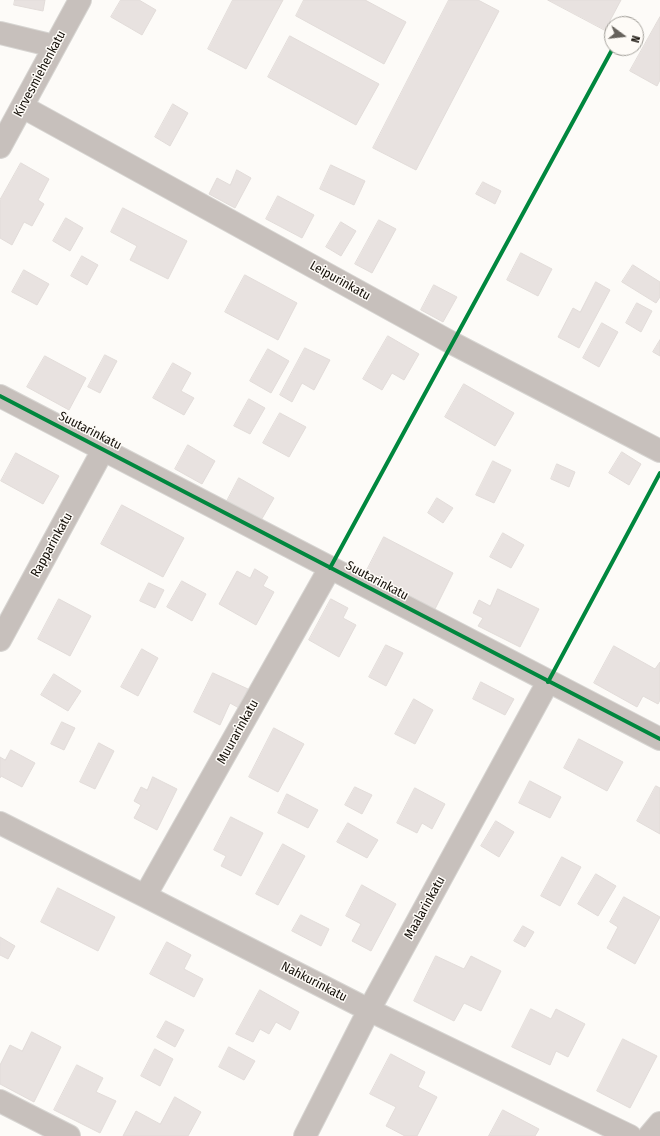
<!DOCTYPE html>
<html>
<head>
<meta charset="utf-8">
<style>
  body { margin:0 }
  #map { position:relative; width:660px; height:1136px; overflow:hidden; background:#fdfbf8; font-family:"Fira Sans Condensed",sans-serif }
  canvas { display:block }
  .north { position:absolute; left:604px; top:16px; width:40px; height:40px; box-sizing:border-box; background:#fefbf7; border:1px solid #a09d97; border-radius:50%; rotate:105deg; font-size:11px; font-weight:700; line-height:16px; text-align:center; color:#140f08 }
  .north::after { content:''; display:block; margin:auto; width:14px; height:18px; background:#66625c; clip-path:polygon(50% 0,100% 100%,50% 72%,0 100%) }
</style>
</head>
<body>
<div id="map">
<canvas width="660" height="1136"></canvas>
<div class="north">N</div>
</div>
<script>
const ctx = document.querySelector('canvas').getContext('2d');
ctx.lineJoin = 'round';
function paint(path, color) { ctx.fillStyle = color; ctx.fill(path, 'evenodd'); }
function stroke(path, color, width, dash) { ctx.strokeStyle = color; ctx.lineWidth = width; ctx.lineCap = dash ? 'butt' : 'round'; ctx.setLineDash(dash || []); ctx.stroke(path); }
function write(font, color, halo, rows, align = 'center') {
  ctx.font = font + ' "Fira Sans Condensed",sans-serif'; ctx.lineWidth = 3; ctx.setLineDash([]); ctx.textBaseline = 'middle'; ctx.strokeStyle = halo; ctx.fillStyle = color; for (const [text, x, y, turn = 0] of rows) {
    ctx.save(); ctx.translate(x, y); ctx.rotate((+turn || 0) * Math.PI / 180); ctx.textAlign = isNaN(turn) ? turn : align; if (halo) ctx.strokeText(text, 0, 0); ctx.fillText(text, 0, 0); ctx.restore();
  }
}
const building = new Path2D(`
  M15,0H45L43,11L14,5Z
  M121,0H139L156,10L142,35L111,17Z
  M233,0H283L246,69L208,49Z
  M304,0H365L406,22L384,64L296,16Z
  M449,0H478L499,11L416,170L373,148Z
  M548,0H621L605,30Z
  M660,17V80L657,86L630,71Z
  M290,36L379,84L356,125L268,77Z
  M173,104L188,113L170,146L155,137Z
  M21,163L49,179L38,200L44,204L32,226L24,222L12,245L0,238V200Z
  M331,165L365,181L354,205L320,189Z
  M237,170L251,178L235,208L209,194L217,178L230,185Z
  M483,182L501,191L495,204L476,194Z
  M278,196L314,215L302,238L266,219Z
  M123,208L187,241L168,279L130,260L137,246L111,232Z
  M66,218L83,228L70,251L53,241Z
  M379,220L396,229L372,273L355,264Z
  M341,222L356,231L341,256L326,247Z
  M521,253L552,269L538,296L507,280Z
  M82,256L98,265L87,285L71,276Z
  M633,265L660,282V297L656,303L622,282Z
  M24,270L49,284L37,305L12,292Z
  M245,275L297,303L278,340L225,312Z
  M596,282L610,290L579,348L558,337L573,308L580,312Z
  M434,285L457,297L443,322L421,310Z
  M637,303L652,311L641,332L626,323Z
  M602,323L618,332L599,367L583,358Z
  M388,336L419,354L404,380L392,373L382,390L363,379Z
  M660,340V356L653,352Z
  M305,348L330,360L314,390L302,383L292,402L280,395Z
  M268,349L289,361L271,393L250,381Z
  M105,355L117,361L100,393L88,387Z
  M45,356L86,378L69,410L27,387Z
  M173,363L191,373L181,391L194,398L184,415L153,398Z
  M464,384L514,413L495,446L445,417Z
  M249,399L265,408L250,434L234,426Z
  M280,413L306,427L289,457L263,443Z
  M188,445L215,461L202,484L175,469Z
  M622,452L641,464L629,485L609,473Z
  M16,453L59,476L43,504L1,481Z
  M493,461L511,470L494,503L476,495Z
  M557,464L575,472L569,487L551,479Z
  M239,478L274,498L260,522L226,503Z
  M437,498L453,508L443,523L428,513Z
  M122,505L184,538L163,577L101,544Z
  M503,533L524,545L511,568L490,557Z
  M384,537L453,573L435,609L365,574Z
  M255,569L268,577L263,586L274,592L256,625L219,604L237,571L250,578Z
  M182,581L206,594L192,621L167,607Z
  M149,583L164,590L155,608L140,601Z
  M498,589L539,609L520,647L478,626L483,618L473,613L479,600L490,606Z
  M59,599L91,616L70,656L38,639Z
  M331,599L348,608L343,618L356,625L339,657L309,640Z
  M386,645L403,653L386,686L369,677Z
  M614,646L655,669L660,662V700L658,704L643,696L637,707L594,683Z
  M142,649L158,658L138,696L121,687Z
  M213,673L248,689L239,708L230,703L220,725L194,712Z
  M54,674L81,691L68,711L41,695Z
  M481,682L514,699L505,715L473,699Z
  M414,699L433,710L415,744L395,734Z
  M62,722L75,728L64,750L51,744Z
  M274,728L304,744L278,792L249,777Z
  M579,739L623,762L607,791L564,768Z
  M99,743L114,751L95,789L80,782Z
  M11,750L35,763L22,787L1,776L0,778V757L5,760Z
  M153,777L177,789L157,830L134,818L141,805L134,801L141,787L147,790Z
  M530,781L561,797L550,818L519,803Z
  M656,786L660,788V834L637,821Z
  M355,787L372,795L362,814L345,805Z
  M415,788L445,804L432,829L422,823L417,833L397,823Z
  M287,794L318,810L308,828L278,813Z
  M231,817L263,833L241,876L221,866L226,856L214,850Z
  M496,821L514,832L499,857L481,846Z
  M348,823L378,840L367,858L337,842Z
  M283,844L305,856L278,905L256,894Z
  M562,857L581,867L560,906L541,896Z
  M596,874L616,886L598,916L578,904Z
  M362,885L396,904L371,951L352,941L361,924L346,916Z
  M58,888L115,917L98,951L41,922Z
  M624,897L660,917L635,964L607,948L618,927L610,922Z
  M301,915L329,929L321,946L292,931Z
  M523,926L534,932L525,947L514,941Z
  M0,937L15,946L8,959L0,955Z
  M167,942L191,955L184,969L203,979L194,997L150,974Z
  M436,956L464,969L471,956L501,971L481,1011L464,1003L454,1021L414,1001Z
  M260,990L299,1012L290,1030L276,1022L269,1034L260,1029L253,1042L236,1034Z
  M531,1009L551,1019L556,1009L585,1024L568,1057L556,1051L550,1065L512,1047Z
  M166,1021L184,1030L175,1047L157,1037Z
  M32,1032L61,1047L34,1102L0,1084V1065L10,1045L22,1051Z
  M623,1039L657,1056L630,1108L597,1091Z
  M229,1047L255,1061L244,1080L219,1067Z
  M155,1049L173,1059L160,1086L141,1076Z
  M391,1054L425,1072L418,1087L437,1097L417,1136H405L386,1126L396,1107L370,1094Z
  M77,1065L103,1078L96,1092L116,1101L100,1133L54,1110Z
  M175,1097L201,1112L188,1136H123L136,1111L160,1124Z
  M503,1110L539,1129L535,1136H489Z`);
paint(building, '#e8e2e0');
stroke(building, '#e2dcd9', 1);
const street = new Path2D(`
  M0,33L54,46
  M23,107L452,343L660,451
  M0,147L80,0
  M0,396L660,739
  M0,640L103,450
  M0,823L145,896L369,1010L630,1136
  M145,896L330,568
  M0,1101L69,1136
  M305,1136L369,1010L548,682
  M649,1136L660,1123`);
stroke(street, '#d7d5d2', 24);
stroke(street, '#c7c0bc', 22);
stroke(new Path2D(`
  M0,396L660,739
  M330,568L613,48
  M548,682L660,473`), '#00873e', 4);
write('13px', '#140f08', '#fefbf7', [
  ["Kirvesmiehenkatu",40,74,-62],
  ["Leipurinkatu",340,281,29],
  ["Suutarinkatu",90,431,27],
  ["Rapparinkatu",52,545,-61],
  ["Suutarinkatu",377,581,28],
  ["Muurarinkatu",238,732,-61],
  ["Maalarinkatu",425,908,-61],
  ["Nahkurinkatu",314,982,27]
]);
</script>
</body>
</html>
